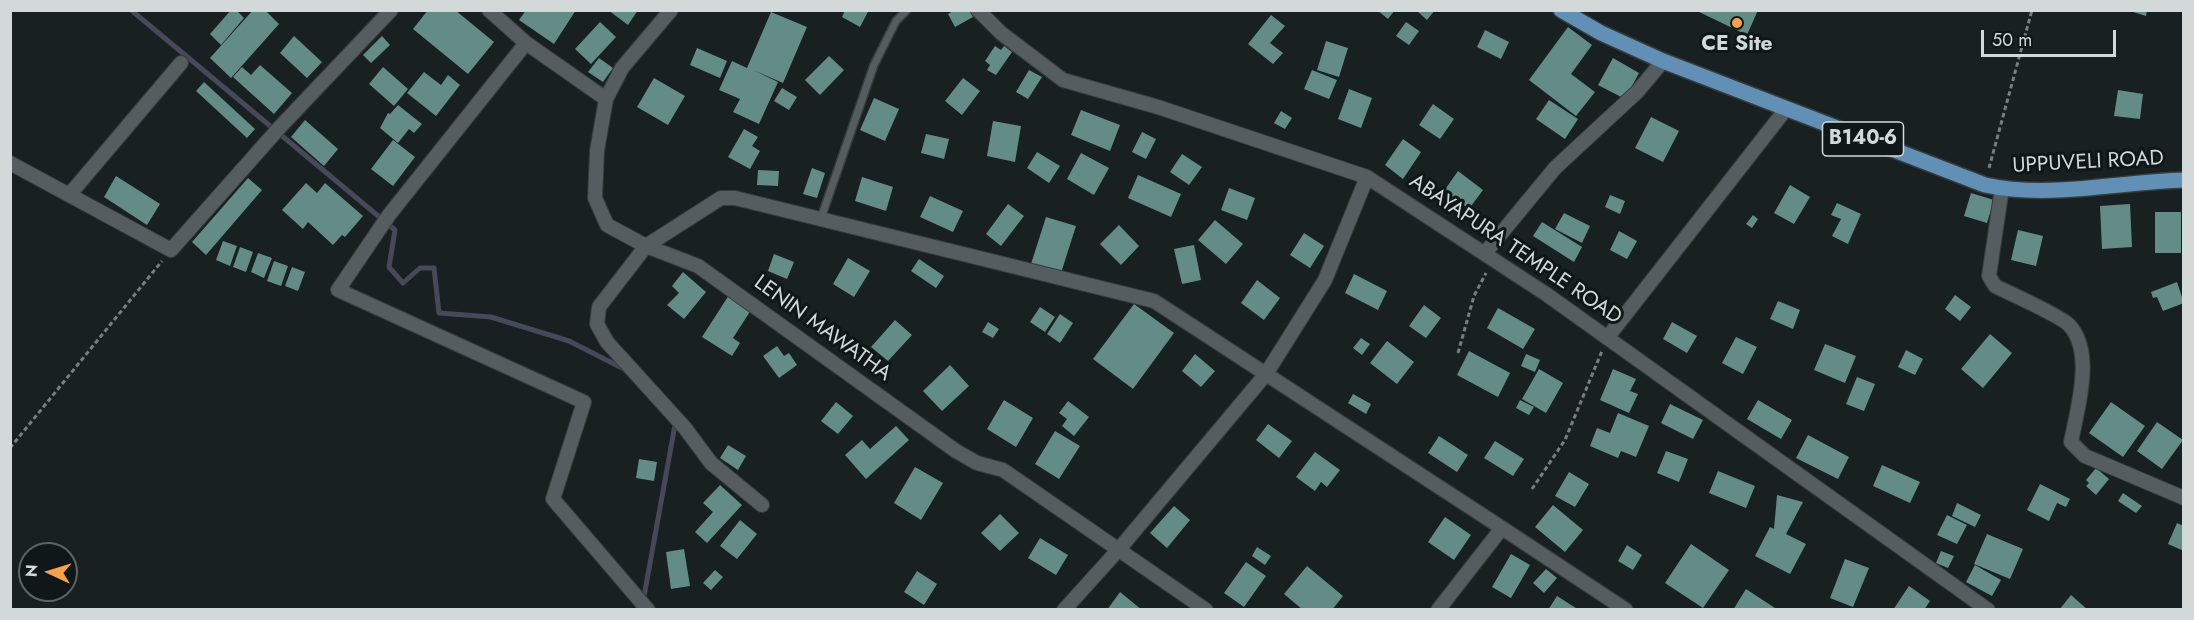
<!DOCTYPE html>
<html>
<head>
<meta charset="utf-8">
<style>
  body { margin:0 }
  #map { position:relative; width:2194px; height:620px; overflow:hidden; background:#182022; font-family:Jost,sans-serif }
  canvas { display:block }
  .frame { position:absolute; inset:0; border:12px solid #d3d8d9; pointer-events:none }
  .north { position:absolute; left:18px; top:542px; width:60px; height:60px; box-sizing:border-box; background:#0f1719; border:2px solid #5d6466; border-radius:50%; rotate:274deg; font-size:16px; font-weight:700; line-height:24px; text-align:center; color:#d3d8d9 }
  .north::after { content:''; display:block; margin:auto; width:21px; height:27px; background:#f8a14a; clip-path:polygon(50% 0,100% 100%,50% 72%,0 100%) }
  .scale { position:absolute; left:1981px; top:30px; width:135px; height:27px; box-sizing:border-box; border:3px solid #d3d8d9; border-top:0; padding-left:8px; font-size:18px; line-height:21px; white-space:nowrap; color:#d3d8d9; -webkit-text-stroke:4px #0f1719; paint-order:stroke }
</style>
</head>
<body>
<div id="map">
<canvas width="2194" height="620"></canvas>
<div class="frame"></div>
<div class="north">N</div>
<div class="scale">50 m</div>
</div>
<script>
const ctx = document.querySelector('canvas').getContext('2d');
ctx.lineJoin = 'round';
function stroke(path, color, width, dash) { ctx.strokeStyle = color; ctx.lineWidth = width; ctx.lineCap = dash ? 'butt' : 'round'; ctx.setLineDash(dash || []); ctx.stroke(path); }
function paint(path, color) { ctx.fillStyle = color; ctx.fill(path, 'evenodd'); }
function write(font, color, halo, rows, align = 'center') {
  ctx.font = font + ' Jost,sans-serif'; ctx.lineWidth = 6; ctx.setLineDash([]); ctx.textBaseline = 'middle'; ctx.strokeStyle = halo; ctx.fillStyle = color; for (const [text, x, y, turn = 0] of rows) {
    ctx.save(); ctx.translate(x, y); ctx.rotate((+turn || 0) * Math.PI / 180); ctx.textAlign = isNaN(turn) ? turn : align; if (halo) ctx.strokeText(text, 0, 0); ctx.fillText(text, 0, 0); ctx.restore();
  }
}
stroke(new Path2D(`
  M131,10L395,230L389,267L403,283L420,268H434L439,313L491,317L569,341L628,371
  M643,602L675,425L671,420`), '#47495a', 5);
paint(new Path2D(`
  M231,10H236L244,18L221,45L210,34Z
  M253,10H265L279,24L231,78L210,58Z
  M428,10H455L494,42L468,74L413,29Z
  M526,10H576L554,44L519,20Z
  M608,10H638L628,25Z
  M845,10H869L860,27L842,17Z
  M955,10H969L973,17L955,27L948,14Z
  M1377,10H1395L1388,19Z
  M1416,10H1435L1427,20Z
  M1695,10H1758L1747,35Z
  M2127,10H2147L2146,16Z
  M771,12L807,27L783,83L753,70L778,82L759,124L733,112L740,99L719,90L732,61L747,68Z
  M1271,15L1285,26L1270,43L1283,53L1273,64L1248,44Z
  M600,22L616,37L591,64L575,49Z
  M1406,22L1419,31L1409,45L1396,36Z
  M1568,27L1592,45L1571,74L1595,92L1576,116L1529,80Z
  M1485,30L1509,42L1501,59L1477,47Z
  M294,36L322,62L307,78L280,53Z
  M382,36L390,45L371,63L363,55Z
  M1326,41L1348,48L1339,77L1317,70Z
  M995,46L1001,50L1004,46L1012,52L996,75L987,70L990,65L985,61Z
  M697,48L727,61L720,78L690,65Z
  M829,56L844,70L820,95L805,80Z
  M599,58L613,68L603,82L588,72Z
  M1613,58L1639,73L1625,99L1598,85Z
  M260,65L292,93L274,114L233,77L242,67L251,75Z
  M383,67L408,89L394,106L369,84Z
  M1029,70L1042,77L1028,99L1016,92Z
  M1312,70L1337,80L1329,99L1304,89Z
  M424,72L441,85L448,75L460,85L436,116L407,93Z
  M654,78L685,96L668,125L637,107Z
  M963,78L980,91L962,115L945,101Z
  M204,82L255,129L247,138L196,91Z
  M782,88L797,97L789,110L774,101Z
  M1349,89L1372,98L1361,128L1338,119Z
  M2118,90L2143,94L2140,119L2114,116Z
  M874,98L899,109L885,141L860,130Z
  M1549,100L1578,119L1565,139L1536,119Z
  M1433,104L1454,119L1440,139L1419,125Z
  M398,105L422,124L414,133L409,129L398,143L380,128L388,113L390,114Z
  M1081,110L1120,125L1110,151L1071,135Z
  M1281,111L1292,118L1285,129L1274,123Z
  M1651,117L1679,131L1663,162L1635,148Z
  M305,120L338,149L324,166L291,137Z
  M993,121L1021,126L1015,162L987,156Z
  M744,129L758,137L752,146L760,151L750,169L728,157Z
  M1142,132L1156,139L1146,159L1132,152Z
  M926,134L949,139L944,159L921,153Z
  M1403,139L1421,152L1403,179L1385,165Z
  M393,140L415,157L393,186L371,169Z
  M1037,152L1060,166L1049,183L1027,168Z
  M1081,153L1109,168L1094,195L1067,179Z
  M1182,154L1202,167L1189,185L1170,172Z
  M812,168L825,173L817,198L803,194Z
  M758,170L779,171L778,186L757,185Z
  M1458,171L1483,190L1469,209L1444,191Z
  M1138,175L1181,194L1171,217L1128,198Z
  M116,176L160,204L147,225L104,197Z
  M862,177L893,187L886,211L855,201Z
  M248,178L262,190L206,255L192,242Z
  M306,183L317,193L325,183L363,216L345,237L342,235L333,245L308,222L303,229L282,210Z
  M1790,185L1810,197L1794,224L1774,213Z
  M1229,188L1255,198L1247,220L1221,210Z
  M1971,193L1994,200L1987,223L1964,216Z
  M1610,195L1625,201L1620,214L1605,207Z
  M930,196L963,211L953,232L920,217Z
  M1837,203L1861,214L1848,244L1832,236L1841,219L1831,215Z
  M1008,204L1024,216L1001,246L986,234Z
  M2130,204L2132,247L2102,249L2100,206Z
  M2155,212H2181V253H2155Z
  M1564,213L1590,226L1582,243L1555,229Z
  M1753,215L1758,219L1752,228L1746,224Z
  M1046,217L1076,226L1061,273L1031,264Z
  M1215,220L1243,244L1226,264L1198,240Z
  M1542,222L1582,247L1574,262L1533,236Z
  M1119,225L1139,246L1121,265L1100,244Z
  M2018,230L2043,236L2036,266L2011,260Z
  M1619,231L1637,241L1627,259L1610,250Z
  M1304,233L1324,246L1310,268L1290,255Z
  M223,241L237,246L230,266L216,260Z
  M1194,245L1201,280L1182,284L1174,249Z
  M240,247L253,252L246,272L233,267Z
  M258,253L272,258L264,278L251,272Z
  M774,254L794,262L787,279L768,271Z
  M848,258L870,271L854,297L833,284Z
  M919,259L944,276L936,288L911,271Z
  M274,261L288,266L281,286L267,281Z
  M292,267L305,272L298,291L285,286Z
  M683,272L706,292L684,319L667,305L679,293L672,286Z
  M1354,274L1387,291L1378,310L1345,293Z
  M1257,280L1280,298L1264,320L1241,303Z
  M2177,282L2184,303L2163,311L2157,297L2153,298L2151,292Z
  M729,295L751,310L733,338L740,343L732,356L702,337Z
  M1955,295L1971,307L1960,321L1945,309Z
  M1778,301L1800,310L1793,329L1770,319Z
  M1134,304L1174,333L1133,389L1093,359Z
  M1424,305L1441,318L1426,338L1409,326Z
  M1040,307L1055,317L1045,332L1030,322Z
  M1498,308L1535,329L1523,349L1487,328Z
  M1060,314L1073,323L1060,343L1047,334Z
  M895,320L912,335L888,361L871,347Z
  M988,322L999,329L993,338L982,332Z
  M1672,322L1697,336L1687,353L1663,339Z
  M1990,334L2012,353L1983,388L1961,369Z
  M1736,337L1757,347L1743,374L1722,363Z
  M1361,338L1370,344L1362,355L1353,348Z
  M1387,341L1414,362L1397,384L1370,363Z
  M1825,344L1856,356L1845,383L1814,370Z
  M777,346L784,356L789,353L797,365L779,378L763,356Z
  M1906,350L1923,359L1915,375L1898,367Z
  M1469,351L1510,373L1498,397L1457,375Z
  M1195,354L1215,371L1201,387L1182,371Z
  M1526,354L1540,360L1535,372L1521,366Z
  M950,365L969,386L942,411L923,391Z
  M1539,369L1563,383L1546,413L1522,399Z
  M1613,369L1636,379L1630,391L1638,394L1629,413L1600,400Z
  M1857,377L1875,384L1864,411L1846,404Z
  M1353,394L1371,404L1366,414L1348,403Z
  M1004,400L1033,418L1016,447L987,429Z
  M1520,400L1534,407L1529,415L1516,408Z
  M1758,400L1792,420L1781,439L1747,419Z
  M1068,401L1089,417L1074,436L1062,426L1067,419L1059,413Z
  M836,402L853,416L838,434L821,421Z
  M2111,402L2145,426L2123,457L2089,433Z
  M1670,404L1703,420L1693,439L1661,423Z
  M1618,413L1649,426L1636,457L1621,451L1618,458L1590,446L1597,428L1610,433Z
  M2157,422L2183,440L2162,469L2137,451Z
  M1268,424L1292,441L1279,458L1256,440Z
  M896,426L909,440L866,479L845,455L862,440L870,449Z
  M1055,431L1080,446L1059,479L1035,464Z
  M1808,435L1849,457L1838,479L1796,458Z
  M1439,436L1468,455L1457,472L1428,453Z
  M1495,441L1524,459L1513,476L1484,458Z
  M728,445L746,456L738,470L720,458Z
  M1666,451L1688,459L1679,482L1657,473Z
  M1315,452L1340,470L1327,487L1321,482L1315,491L1296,477Z
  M639,459L657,462L654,481L636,478Z
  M1882,465L1920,482L1910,503L1873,486Z
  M915,467L943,483L921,520L894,503Z
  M2096,468L2109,479L2096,495L2086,486L2089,483L2086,480Z
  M1718,471L1755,486L1746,508L1709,493Z
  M1569,472L1589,484L1575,507L1555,496Z
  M2040,484L2070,499L2066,507L2057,503L2049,521L2027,510Z
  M720,485L742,505L707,543L695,532L713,512L703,503Z
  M2123,493L2142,506L2136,513L2118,501Z
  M1777,495L1803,502L1786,534L1806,544L1790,574L1755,556L1770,527L1774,529Z
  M1957,503L1981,515L1975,527L1952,516Z
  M1553,505L1583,530L1565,552L1535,527Z
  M1174,506L1190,520L1167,548L1150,533Z
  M1000,514L1019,533L1000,551L981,533Z
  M1947,515L1967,525L1957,544L1937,535Z
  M1445,517L1471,535L1454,560L1428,542Z
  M740,520L757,534L737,559L720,546Z
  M2177,523L2184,526V551L2168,544Z
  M1987,534L2023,549L2010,579L1974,564Z
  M1040,538L1068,555L1056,575L1028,558Z
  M1691,544L1729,570L1703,608L1665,583Z
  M1627,545L1642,555L1633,570L1618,561Z
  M1257,547L1271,556L1265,565L1252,556Z
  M684,549L690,586L671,589L666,552Z
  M1941,551L1954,556L1948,568L1936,563Z
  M1511,554L1530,565L1511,598L1492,587Z
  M1845,559L1869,568L1853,607L1830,598Z
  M1246,562L1266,576L1244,607L1224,593Z
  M1975,565L2001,580L1992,596L1966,582Z
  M1307,566L1343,596L1332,610H1303L1284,594Z
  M1546,569L1557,578L1544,593L1533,583Z
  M715,570L723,577L711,590L703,583Z
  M917,571L937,584L924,605L904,592Z
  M1909,586L1930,601L1924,610H1893Z
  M1746,589L1778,610H1733Z
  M1120,592L1142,610H1107Z
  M2071,595L2088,610H2059Z
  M1557,596L1579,610H1548Z`), '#648c86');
const service = new Path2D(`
  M821,218L874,65L896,21L907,10`);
const minor = new Path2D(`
  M489,10L526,43L606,99
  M671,10L622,68L606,99L597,151L595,198L607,225L646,246L698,266L956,451L977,463L1003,470L1206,610
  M978,10L1001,33L1063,80L1158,107L1367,177L1546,294L1988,610
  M526,43L389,215L338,290L584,402L553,499L648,610
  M10,163L171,250L280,127L391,10
  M2002,188L1989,276L1995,286C2009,293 2061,316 2069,325C2095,352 2077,410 2071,442L2085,456L2184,498
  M70,194L181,63
  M1485,253L1555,168L1637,92L1663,61
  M1607,338L1786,109
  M762,505L711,463L685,428L607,342L597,324L599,307L646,246L721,198H735L1154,301L1502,528L1438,610
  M1502,528L1626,610
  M1064,610L1120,548L1266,374L1325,280L1367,177`);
const primary = new Path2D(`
  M1561,10L1601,33L1663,61L1985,185C2048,199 2119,182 2184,180`);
stroke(service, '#363b3c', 10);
stroke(minor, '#363b3c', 16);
stroke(primary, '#363b3c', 18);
stroke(new Path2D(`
  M1989,168L2032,10
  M1458,353L1474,296L1486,273
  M10,448L162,261
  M1532,489L1565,440L1602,351`), '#777e7f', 3, [4.5, 3]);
stroke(service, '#555d60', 7);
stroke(minor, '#555d60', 14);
stroke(primary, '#618fb5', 15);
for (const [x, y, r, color] of [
  [1737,23,6,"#f8a14a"]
]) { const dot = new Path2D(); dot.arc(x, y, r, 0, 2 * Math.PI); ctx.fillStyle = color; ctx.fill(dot); stroke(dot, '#0f1719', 2); }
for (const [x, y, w] of [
  [1863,139,81]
]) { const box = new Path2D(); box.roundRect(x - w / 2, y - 17, w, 34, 4.5); ctx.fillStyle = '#0f1719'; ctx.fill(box); stroke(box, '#d3d8d9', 1.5); }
write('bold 20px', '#d3d8d9', null, [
  ["B140-6",1863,139]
]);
write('bold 21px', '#d3d8d9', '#0f1719', [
  ["CE Site",1737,45]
]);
write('21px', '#d3d8d9', '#0f1719', [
  ["UPPUVELI ROAD",2088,163,-3],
  ["ABAYAPURA TEMPLE ROAD",1515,250,34],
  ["LENIN MAWATHA",822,329,36]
]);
</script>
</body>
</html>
